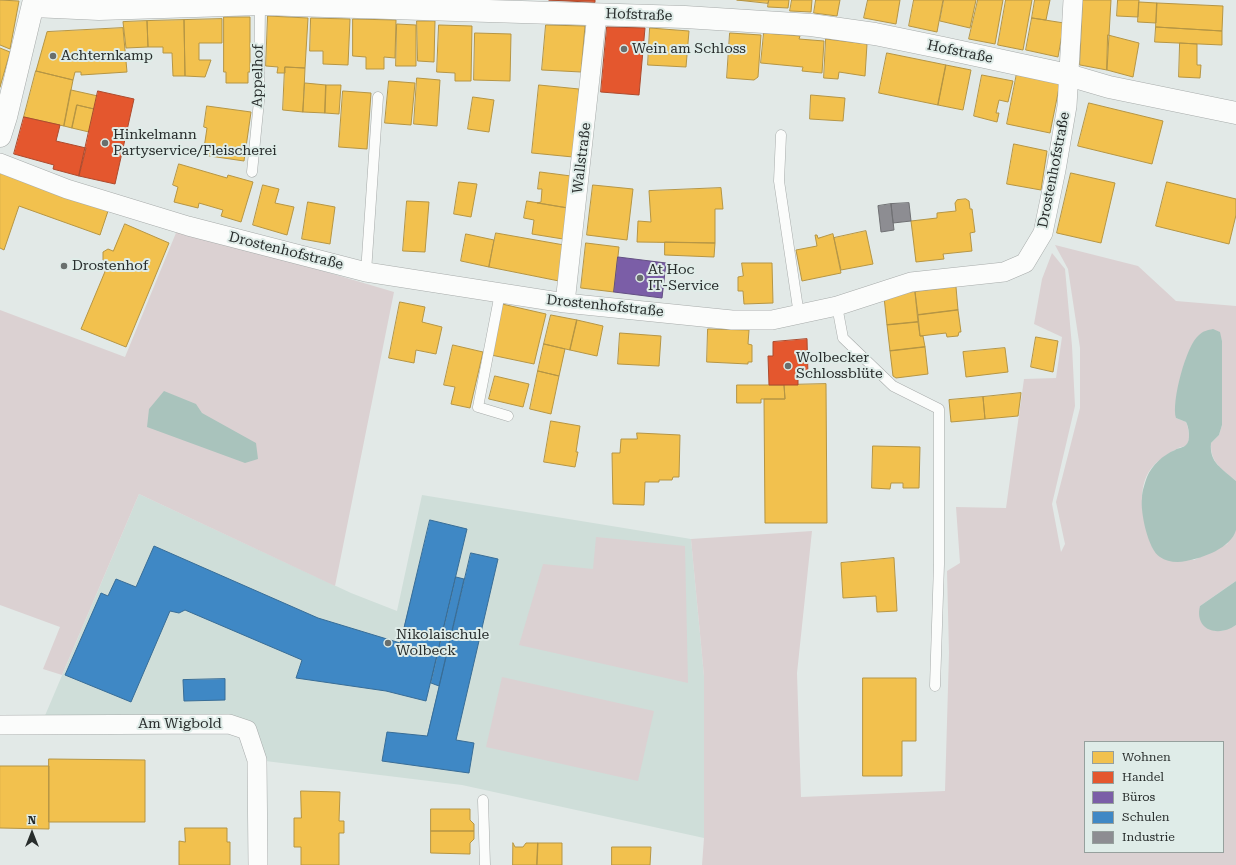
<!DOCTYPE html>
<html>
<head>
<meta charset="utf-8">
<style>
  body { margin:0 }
  #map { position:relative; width:1236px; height:865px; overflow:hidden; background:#e2e9e7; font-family:"Roboto Serif",serif }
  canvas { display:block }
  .legend { position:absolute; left:1084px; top:741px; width:140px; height:112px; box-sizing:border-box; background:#dfece8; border:1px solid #96a09d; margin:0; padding:5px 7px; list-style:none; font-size:12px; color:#282d2c }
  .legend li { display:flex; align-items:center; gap:8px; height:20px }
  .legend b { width:20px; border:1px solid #96a09d }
  .north { position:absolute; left:12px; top:813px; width:40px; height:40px; -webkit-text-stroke:3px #dfece8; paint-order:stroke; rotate:0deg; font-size:11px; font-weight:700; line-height:16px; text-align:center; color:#282d2c }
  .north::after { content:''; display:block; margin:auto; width:14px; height:18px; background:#282d2c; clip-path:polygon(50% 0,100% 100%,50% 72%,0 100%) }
</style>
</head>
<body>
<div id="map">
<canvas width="1236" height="865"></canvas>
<ul class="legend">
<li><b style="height:11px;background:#f2c14e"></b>Wohnen</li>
<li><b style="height:11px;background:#e4572e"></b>Handel</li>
<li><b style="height:11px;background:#7b5ea7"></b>Büros</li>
<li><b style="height:11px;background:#3f88c5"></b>Schulen</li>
<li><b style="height:11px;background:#8d8d92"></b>Industrie</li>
</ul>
<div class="north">N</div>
</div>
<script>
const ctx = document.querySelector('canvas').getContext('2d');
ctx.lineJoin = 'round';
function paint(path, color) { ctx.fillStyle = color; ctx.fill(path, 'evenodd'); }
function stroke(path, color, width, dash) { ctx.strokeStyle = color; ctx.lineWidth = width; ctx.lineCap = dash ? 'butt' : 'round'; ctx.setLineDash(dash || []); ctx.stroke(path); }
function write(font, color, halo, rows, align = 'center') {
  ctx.font = font + ' "Roboto Serif",serif'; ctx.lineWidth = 4; ctx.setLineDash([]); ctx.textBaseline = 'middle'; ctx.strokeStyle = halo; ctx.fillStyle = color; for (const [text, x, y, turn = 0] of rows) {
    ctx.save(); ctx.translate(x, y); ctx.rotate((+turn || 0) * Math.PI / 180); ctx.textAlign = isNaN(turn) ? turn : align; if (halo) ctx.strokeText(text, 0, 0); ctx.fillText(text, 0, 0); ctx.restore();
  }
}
paint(new Path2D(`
  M139,494L351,593L397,611L422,495L691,539L704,676V838L462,785L257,760L247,730L41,725Z`), '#cfded9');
paint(new Path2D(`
  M178,228L394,292L335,586L139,494L62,675L43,669L60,627L0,605V310L125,357Z
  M1055,245L1138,266L1176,301L1236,306V481C1222,469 1210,463 1211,443L1219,435L1222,425V341L1219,332C1184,319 1181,396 1176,418L1186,422C1189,428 1191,442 1186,446C1183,447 1179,447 1177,449C1170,452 1162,458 1156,463C1133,484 1143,523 1153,548L1194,560L1227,544L1236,529V581L1200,606L1214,631H1222L1236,625V865H702L704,838V676L691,539L812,531L797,673L801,797L945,791L949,653L947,571L960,563L956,507L1006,508L1024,379L1056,378L1062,337L1034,324L1042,279L1052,253L1065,269L1072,346L1075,406L1052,504L1061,552L1065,544L1056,502L1080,408V348L1068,269ZM1085,742H1223V852H1085Z
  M596,537L685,546L688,683L519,645L543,564L593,569Z
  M502,677L654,711L638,781L486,747Z`), '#dbd1d2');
paint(new Path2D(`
  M1213,329L1220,332L1222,341V425L1219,435L1211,443C1209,463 1222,468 1236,481C1236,495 1236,518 1236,530C1231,548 1203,558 1186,561C1177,563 1167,562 1160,557C1148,550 1140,511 1142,498C1142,491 1145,483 1147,477C1152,465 1163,455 1175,450C1178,448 1183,448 1186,445C1191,441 1189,427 1186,422L1176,418C1171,403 1186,345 1199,335C1203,331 1208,330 1213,329Z
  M164,391L196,404L202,413L256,443L258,459L245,463L147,427L149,409Z
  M1236,581V625C1218,638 1194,630 1200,606Z`), '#a9c3bc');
const homes = new Path2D(`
  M0,0L19,1L10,49L0,45Z
  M737,0H769L768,3Z
  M769,0H789L788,8L768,7Z
  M792,0H812L811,12L790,11Z
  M816,0H840L837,16L814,13Z
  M868,0H900L896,24L864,18Z
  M914,0H943L937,32L909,26Z
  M944,0H976L970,28L940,21Z
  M978,0H1003L995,44L969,39Z
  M1006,0H1032L1023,50L998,45Z
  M1035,0H1050L1046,20L1032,18Z
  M1083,0H1111L1107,70L1080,65Z
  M1118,0H1139L1138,17L1117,16Z
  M1139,2L1157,3L1156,23L1138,22Z
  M1157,3L1223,6L1222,31L1156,27Z
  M268,16L308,18L305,68L285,67V73H277L278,67L266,66Z
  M224,17H250V72H248V83H226V72H224Z
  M311,18L350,19L348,65L323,64V51H310Z
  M1032,18L1064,23L1058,57L1026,50Z
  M222,19V43H199V60H211L205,77L185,76L184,20Z
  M353,19L396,20L395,58L384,57V69H366V57L353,56Z
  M184,20L185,76H173L172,53H163V47H148L147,21Z
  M147,21L148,47L126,48L123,22Z
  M417,21H435L434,62L418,61Z
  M397,24L416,25V66H396Z
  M439,25L472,26L471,81H455V73L437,72Z
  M546,25L585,26L581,72L542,70Z
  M1156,27L1222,31V45L1155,42Z
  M123,28L127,72L81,75V72H75L73,80L36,71L47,32Z
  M650,28L689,31L686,67L648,65Z
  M475,33L511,34L510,81L474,80Z
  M730,33L761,35L758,77L754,80L727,78Z
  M764,33L800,36L799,39L824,41L822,73L802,71L803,67L761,63Z
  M1108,35L1139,43L1133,77L1107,70Z
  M826,39L867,44L865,76L839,72L838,79L824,78Z
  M1180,43L1197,44V65H1201L1200,78L1179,77Z
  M0,48L10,52L0,87Z
  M887,53L946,65L938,105L879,93Z
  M946,65L971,70L963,110L938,105Z
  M285,67L305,68L303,112L283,110Z
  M36,71L73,80L64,126L24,117Z
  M1017,73L1060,83L1050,133L1007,124Z
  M982,75L1013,81L1008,102L999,100L996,113H999L997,122L974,116Z
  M417,78L440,80L437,126L414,124Z
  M389,81L415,83L411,125L385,123Z
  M305,83L326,85L325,113L303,112Z
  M326,85H341L339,114L325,113Z
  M539,85L579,89L573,157L532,153Z
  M71,90L98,96L94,109L77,105L72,128L64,126Z
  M343,91L371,93L367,149L339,147Z
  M811,95L845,98L843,121L810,119Z
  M473,97L494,100L489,132L468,129Z
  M1089,103L1163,121L1152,164L1078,146Z
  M77,105L94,109L89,132L72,128Z
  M207,106L251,112L244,161L203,155L207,128L204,127Z
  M1014,144L1047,151L1041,190L1007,184Z
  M179,164L227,178L228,175L253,182L241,222L221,216L223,210L199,203L198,208L174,202L178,187L173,185Z
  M0,171L109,208L100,235L19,206L4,250L0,248Z
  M540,172L571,176L568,208L537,203L541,202L542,189H538Z
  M1071,173L1115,183L1101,243L1057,233Z
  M459,182L477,184L471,217L454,214Z
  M1167,182L1236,199V215L1229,244L1156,226Z
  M263,185L279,189L275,203L294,207L287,235L253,225Z
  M593,185L633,189L627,240L587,235Z
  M721,188L723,209H715V243L637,242L638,221L651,222L649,191Z
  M966,199L969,201L970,209H972L975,232L970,233L972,251L943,254L944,259L916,262L911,221L937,218V213L956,211L955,203L957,200Z
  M407,201L429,202L425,252L403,251Z
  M527,201L568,208L563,239L532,234L534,220L524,218Z
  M308,202L335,207L330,244L302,239Z
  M125,224L169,243L126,347L81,329L109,262L103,260V252L108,249L113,251Z
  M866,231L873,264L841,270L834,238Z
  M496,233L564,245L559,281L489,267Z
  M466,234L494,240L489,267L461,261Z
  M833,234L841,273L802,281L796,250L817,246L815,235H817L818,238Z
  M665,242L715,243L714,257L665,255Z
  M586,243L619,247L614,292L581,288Z
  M742,263H772L773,303L744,304L743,291H738V277L743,276Z
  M956,287L958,310L918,315L915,292Z
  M915,292L918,322L887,325L884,297L886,295Z
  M400,302L425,307L422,322L442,327L436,354L416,350L414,363L389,358Z
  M502,304L546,314L534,364L491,355Z
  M958,310L961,332H959L958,336L947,337L946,333L920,336L918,315Z
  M551,315L577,320L570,350L544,344Z
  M577,320L603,326L597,356L570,350Z
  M918,322L920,336H923L925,347L890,351L887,325Z
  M708,329L749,330L748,344L752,345V362H748V364L707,362Z
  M620,333L661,336L659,366L618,364Z
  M1036,337L1058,341L1053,372L1031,367Z
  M544,344L565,349L559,376L538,371Z
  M453,345L483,352L470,408L451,404L455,387L444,385Z
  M925,347L928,374L896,378L893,376L890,351Z
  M1005,348L1008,372L966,377L963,352Z
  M538,371L559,376L551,414L530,409Z
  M495,376L529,384L523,407L489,399Z
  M826,384L827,523H765L764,399H785L784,385Z
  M737,385H784L785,399H761V403H737Z
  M1021,393L1018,416L985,419L983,397Z
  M983,397L985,419L951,422L949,400Z
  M551,421L580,426L576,452H578L575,467L544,462Z
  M637,433L680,435L679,477H673L672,480H659V482H645L644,505L613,504L612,453H620L621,439H637Z
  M873,446L920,447L919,488H903V483H891L890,489L872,488Z
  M894,558L897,611L877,612L876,596L843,598L841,563Z
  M863,678H916V741H902V776H863Z
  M49,759L145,760V822H49Z
  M0,766H49V829L0,828Z
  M301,791L340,792L339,821H344V833H339V865H301V847H294V818H301Z
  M431,809H470V820L474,824V831H431Z
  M185,828H227V842H230V865H179V841L185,842Z
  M431,831H474V839L470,843V854L431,853Z
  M513,843L515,847H523L526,843H538L537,865H513Z
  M538,843H562V865H537Z
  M612,847H651L650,865H612Z`);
paint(homes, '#f2c14e');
stroke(homes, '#b59544', 1);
const shops = new Path2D(`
  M549,0H595V2Z
  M607,27L645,28L639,95L601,92Z
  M98,91L134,99L115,184L79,176Z
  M24,117L60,125L56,141L86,148L79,176L53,169L54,165L14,154Z
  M807,339L808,376H798V385H769L768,356H773V342Z`);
paint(shops, '#e4572e');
stroke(shops, '#ac4a2d', 1);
const offices = new Path2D(`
  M618,257L666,263L662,298L614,292Z`);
paint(offices, '#7b5ea7');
stroke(offices, '#624f82', 1);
const schools = new Path2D(`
  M430,520L467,529L426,701L386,691L296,678L302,660L185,610L179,613L170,611L131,702L65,675L101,593L108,596L116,579L136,587L154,546L318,618L400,643Z
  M471,553L498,559L456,740L474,743L469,773L382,761L387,732L427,736Z
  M456,577L464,579L439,686L431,683Z
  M225,679V700L184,701L183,680Z`);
paint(schools, '#3f88c5');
stroke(schools, '#386d97', 1);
const industry = new Path2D(`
  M909,203L911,221L893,223L891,204Z
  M891,204L894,230L881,232L878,206Z`);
paint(industry, '#8d8d92');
stroke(industry, '#6f7073', 1);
const service = new Path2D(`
  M781,135L779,181L799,315
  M252,172L259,101L260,4
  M366,272L378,97
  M500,293L478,407L508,416
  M837,306L843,338L893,386L939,409V564L935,686
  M483,800L485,865`);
const minor = new Path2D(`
  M0,163L67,189L188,226L366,272L565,303L732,320H772L837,306L911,282L1004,272L1025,263L1043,233L1056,170L1067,106L1073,0
  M565,303L597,14
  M0,725L229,724L247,730L257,760L258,865`);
const tertiary = new Path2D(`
  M33,6L99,9L260,4L685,17L811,25L875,34L943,48L1068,75L1109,87L1236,113
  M0,136L6,117L34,0`);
stroke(service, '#a7abaa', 11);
stroke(minor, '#a7abaa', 20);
stroke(tertiary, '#a7abaa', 23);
stroke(service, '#fbfcfb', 10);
stroke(minor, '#fbfcfb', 19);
stroke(tertiary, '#fbfcfb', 22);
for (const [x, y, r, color] of [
  [624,49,4,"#696f6d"],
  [53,56,4,"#696f6d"],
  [105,143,4,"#696f6d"],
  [64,266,4,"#696f6d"],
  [640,278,4,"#696f6d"],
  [788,366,4,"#696f6d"],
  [388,643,4,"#696f6d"]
]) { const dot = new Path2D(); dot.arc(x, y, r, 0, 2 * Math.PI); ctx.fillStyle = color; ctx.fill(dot); stroke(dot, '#dfece8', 1.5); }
write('14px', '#282d2c', '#dfece8', [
  ["Hofstraße",639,15,2],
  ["Hofstraße",960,52,12],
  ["Appelhof",258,76,-89],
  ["Wallstraße",582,158,-83],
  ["Drostenhofstraße",1054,170,-79],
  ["Drostenhofstraße",286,251,14],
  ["Drostenhofstraße",605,306,6],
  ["Am Wigbold",180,724]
]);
write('14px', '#282d2c', '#dfece8', [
  ["Wein am Schloss",632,49],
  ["Achternkamp",61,56],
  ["Hinkelmann",113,135],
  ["Partyservice/Fleischerei",113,151],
  ["Drostenhof",72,266],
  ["At Hoc",648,270],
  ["IT-Service",648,286],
  ["Wolbecker",796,358],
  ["Schlossblüte",796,374],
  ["Nikolaischule",396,635],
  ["Wolbeck",396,651]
], 'left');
</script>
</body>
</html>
